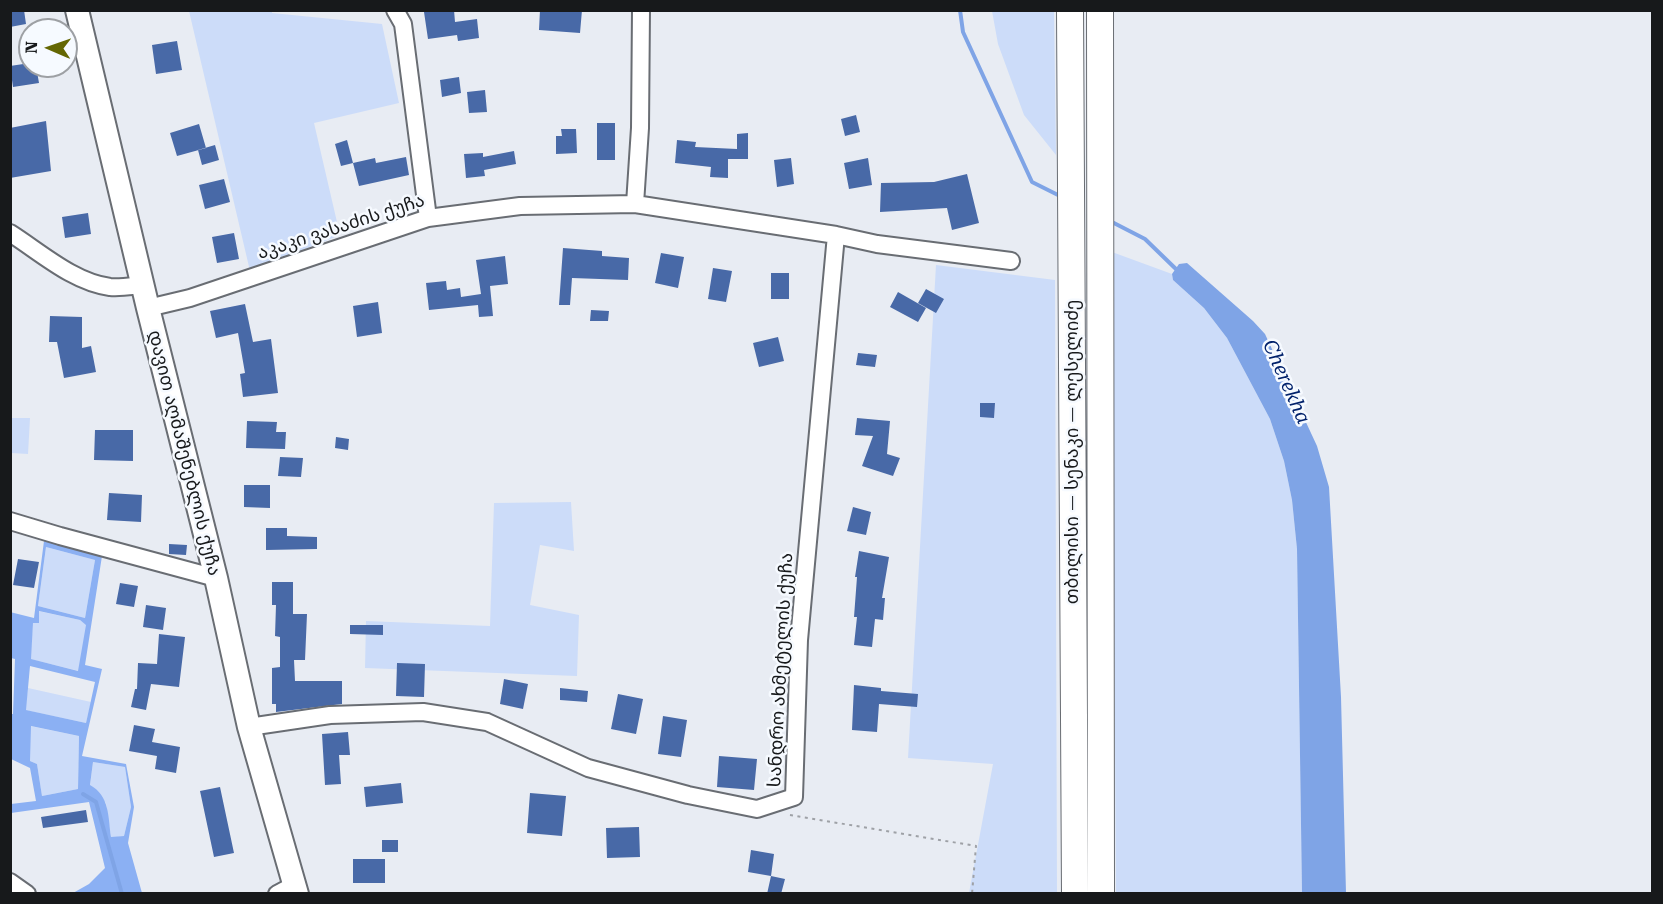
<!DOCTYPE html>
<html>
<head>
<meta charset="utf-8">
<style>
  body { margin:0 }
  #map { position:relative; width:1663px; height:904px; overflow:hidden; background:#e8ecf3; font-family:"Roboto Serif",serif }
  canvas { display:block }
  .frame { position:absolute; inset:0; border:12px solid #17191b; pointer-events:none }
  .north { position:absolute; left:18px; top:18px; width:60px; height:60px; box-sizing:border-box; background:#f6faff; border:2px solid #9da0a4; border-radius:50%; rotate:272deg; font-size:16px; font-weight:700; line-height:24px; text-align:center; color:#17191b }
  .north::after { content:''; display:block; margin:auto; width:21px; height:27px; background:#646703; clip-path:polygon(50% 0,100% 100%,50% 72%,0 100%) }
</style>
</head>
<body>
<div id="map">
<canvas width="1663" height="904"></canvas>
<div class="frame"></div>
<div class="north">N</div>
</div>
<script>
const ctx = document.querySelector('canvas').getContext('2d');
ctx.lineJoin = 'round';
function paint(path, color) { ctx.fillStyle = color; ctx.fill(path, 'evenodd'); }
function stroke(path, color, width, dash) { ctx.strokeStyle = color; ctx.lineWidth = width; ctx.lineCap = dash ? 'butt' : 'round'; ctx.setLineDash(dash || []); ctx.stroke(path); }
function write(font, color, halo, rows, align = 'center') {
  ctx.font = font + ' "Roboto Serif","Noto Sans Georgian",serif'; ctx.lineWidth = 5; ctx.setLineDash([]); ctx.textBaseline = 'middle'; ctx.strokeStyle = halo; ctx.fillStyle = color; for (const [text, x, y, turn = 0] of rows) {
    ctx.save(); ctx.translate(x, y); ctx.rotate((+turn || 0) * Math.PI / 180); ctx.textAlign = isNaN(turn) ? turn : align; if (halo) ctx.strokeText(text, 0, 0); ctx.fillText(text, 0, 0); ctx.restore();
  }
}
paint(new Path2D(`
  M189,11H272V13L382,24L399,103L314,123L340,235L250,271Z
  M992,11H1054L1056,155L1024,115L998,44Z
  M1112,252L1172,274L1173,280L1204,308L1227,338L1270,419L1284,461L1292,500L1297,549L1302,893H1116Z
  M936,265L1055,280L1057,893H969L993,764L908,758Z
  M10,418H30L28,454L11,453Z
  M571,502L574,551L540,545L530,605L579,615L577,676L365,668L366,621L490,626L494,503Z
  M46,547L95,560L85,618L38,606Z
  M38,611L80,620L87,625L79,671L30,659L33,622Z
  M28,688L91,702L86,723L25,710Z
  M30,726L79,736L78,789L42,796L37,764L30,761Z
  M93,762L125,767L131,807L124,836L111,838L106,803L90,786Z`), '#ccdcf9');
paint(new Path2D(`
  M44,541L102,556L85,665L102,669L82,756L126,764L134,807L128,843L142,893H73L89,884L105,868L89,802L11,813V804L36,801L30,768L11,759L10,714H13L15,659L11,658L10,612L34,618ZM46,547L95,560L85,618L38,606ZM39,611L80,620L86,625L78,671L31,659L33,623H39ZM30,666L95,682L86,723L26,710ZM31,726L79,736L78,789L42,796L37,764L30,761ZM93,762L125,767L131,807L124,836L111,837C108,817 110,796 90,785Z`), '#8bb0f3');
paint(new Path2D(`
  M1187,263L1253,321L1265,334L1317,446L1329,487L1341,697L1346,893H1302L1297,549L1292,500L1284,461L1270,419L1227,338L1204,308L1173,280L1172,274L1179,264Z`), '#7fa4e6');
stroke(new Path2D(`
  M960,10L963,32L1032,182L1060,196
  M1110,221L1145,239L1178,271
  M83,794L96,802L122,894`), '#7fa4e6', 4);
paint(new Path2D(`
  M10,10H24L26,24L10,27Z
  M435,10H454L455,22L477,19L479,38L458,41L457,35L428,39L424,12Z
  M540,10H582L580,33L539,30Z
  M177,41L182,70L156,74L152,45Z
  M30,63V66H36L39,83L13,87L10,66Z
  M459,77L461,93L442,97L440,80Z
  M485,90L487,112L469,113L467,92Z
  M856,115L860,132L845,136L841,119Z
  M46,121L51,171L10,178V128Z
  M597,123H615V160H597Z
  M199,124L206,148L177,156L170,133Z
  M561,129H576L577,153L556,154V136H562Z
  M748,133V159H728V178L710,177L711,167L675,163L677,140L696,142L695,147L737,149V134Z
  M347,140L353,163L341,166L335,144Z
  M215,145L219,160L202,165L198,150Z
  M514,151L516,164L484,170L485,176L466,178L464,154L483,153V157Z
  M406,157L409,175L359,186L353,163L375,158L376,163Z
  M791,158L794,184L777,187L774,160Z
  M868,158L872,185L849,189L844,163Z
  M967,174L979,223L952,230L947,208L880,212L881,183L934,182Z
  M224,179L230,202L205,209L199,185Z
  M88,213L91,234L65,238L62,217Z
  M234,233L239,259L217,263L212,237Z
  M563,248L602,251V256L629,258L628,280L572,278L570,305H559Z
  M661,253L684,257L678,288L655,283Z
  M505,256L508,284L490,286L493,316L479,317L478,305L429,310L426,283L446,281L447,290L460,288L461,297L481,294L476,260Z
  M713,268L732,271L726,302L708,299Z
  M771,273H789V299H771Z
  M926,289L944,299L936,313L918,303Z
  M898,292L926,308L918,322L890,307Z
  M378,302L382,333L357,337L353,306Z
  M245,304L253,342L271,339L278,393L243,397L240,374L245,373L238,333L216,338L210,311Z
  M591,310L609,311L608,321H590Z
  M50,316L82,317V348L91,346L96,372L64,378L57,342H49Z
  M778,337L784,361L759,367L753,343Z
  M858,353L877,355L875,367L856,365Z
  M980,403H995L994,418L980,417Z
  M857,418L890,421L887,454L900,458L893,476L862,466L873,436L855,435Z
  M247,421L277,422L276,432H286L285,449L246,448Z
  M95,430H133V461L94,460Z
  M336,437L349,439L348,450L335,448Z
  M280,457L303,458L301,477L278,476Z
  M244,485H270V508L244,507Z
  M109,493L142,495L141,522L107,520Z
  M853,507L871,512L866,535L847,531Z
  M266,528H287V536L317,537V549L266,550Z
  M169,544L187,545L186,555L169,554Z
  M859,551L889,557L882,598H885L883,620L875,619L872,647L854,645L857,617H854L857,577H855Z
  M18,559L39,562L34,588L13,585Z
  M272,582H293V614H307L305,660H294L295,681H342V704L276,712V704H272V668L280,667V637L275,636L276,605H272Z
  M120,583L138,586L134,607L116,604Z
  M146,605L166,608L163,630L143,627Z
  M350,625H383V635L350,634Z
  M159,634L185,637L179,687L151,684L146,710L131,707L135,689H137L138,663L157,664Z
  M397,663L425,664L424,697L396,696Z
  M504,679L528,684L523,709L500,704Z
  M854,685L881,688V691L918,694L917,707L879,704L877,732L852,730Z
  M560,688L588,691L587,702L560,700Z
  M618,694L643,699L636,734L611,729Z
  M663,716L687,720L681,757L658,754Z
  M134,725L155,729L152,742L180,747L176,773L155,769L157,756L129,751Z
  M348,732L350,755H339L341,784L325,785L322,734Z
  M719,756L757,759L754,790L717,787Z
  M401,783L403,803L366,807L364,787Z
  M220,787L234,853L214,857L200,791Z
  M530,793L566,796L562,836L527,833Z
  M86,810L88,822L43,828L41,817Z
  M639,827L640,857L607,858L606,828Z
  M382,840H398V852H382Z
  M751,850L774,854L771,876L748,872Z
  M353,859H385V883H353Z
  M771,876L785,879L781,894H767Z`), '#4869a7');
const minor = new Path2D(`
  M395,10L403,24L428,218
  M635,204L640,128L641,10
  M10,233C40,252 73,282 110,287C120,288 132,286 143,285
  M148,308L190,298L428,218L520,206L635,204L836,235L877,244L1011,261
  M10,521L60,536L216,578
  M249,727L330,715L423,712L487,722L588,768L688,795L757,809L794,797L799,640L836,235
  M10,882L27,894
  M277,894L294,885`);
const major = new Path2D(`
  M77,10L148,308L216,578L249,727L297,894`);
const highway = new Path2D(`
  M1070,10L1075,894
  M1100,10L1101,894`);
stroke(minor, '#696d73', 20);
stroke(major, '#696d73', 26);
stroke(highway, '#696d73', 28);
stroke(new Path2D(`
  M790,815L976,846L972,894`), '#9ea1a6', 2, [3, 4.5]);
stroke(minor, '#fff', 16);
stroke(major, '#fff', 22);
stroke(highway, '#fff', 26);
write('18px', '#17191b', '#f6faff', [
  ["აკაკი ვასაძის ქუჩა",341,227,-18],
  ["თბილისი — სენაკი — ლესელიძე",1073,452,-90],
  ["დავით აღმაშენებლის ქუჩა",184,453,76],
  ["სანდრო ახმეტელის ქუჩა",781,670,-87]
]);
write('italic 20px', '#00216b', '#f6faff', [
  ["Cherekha",1286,382,66]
]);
</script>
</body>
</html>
